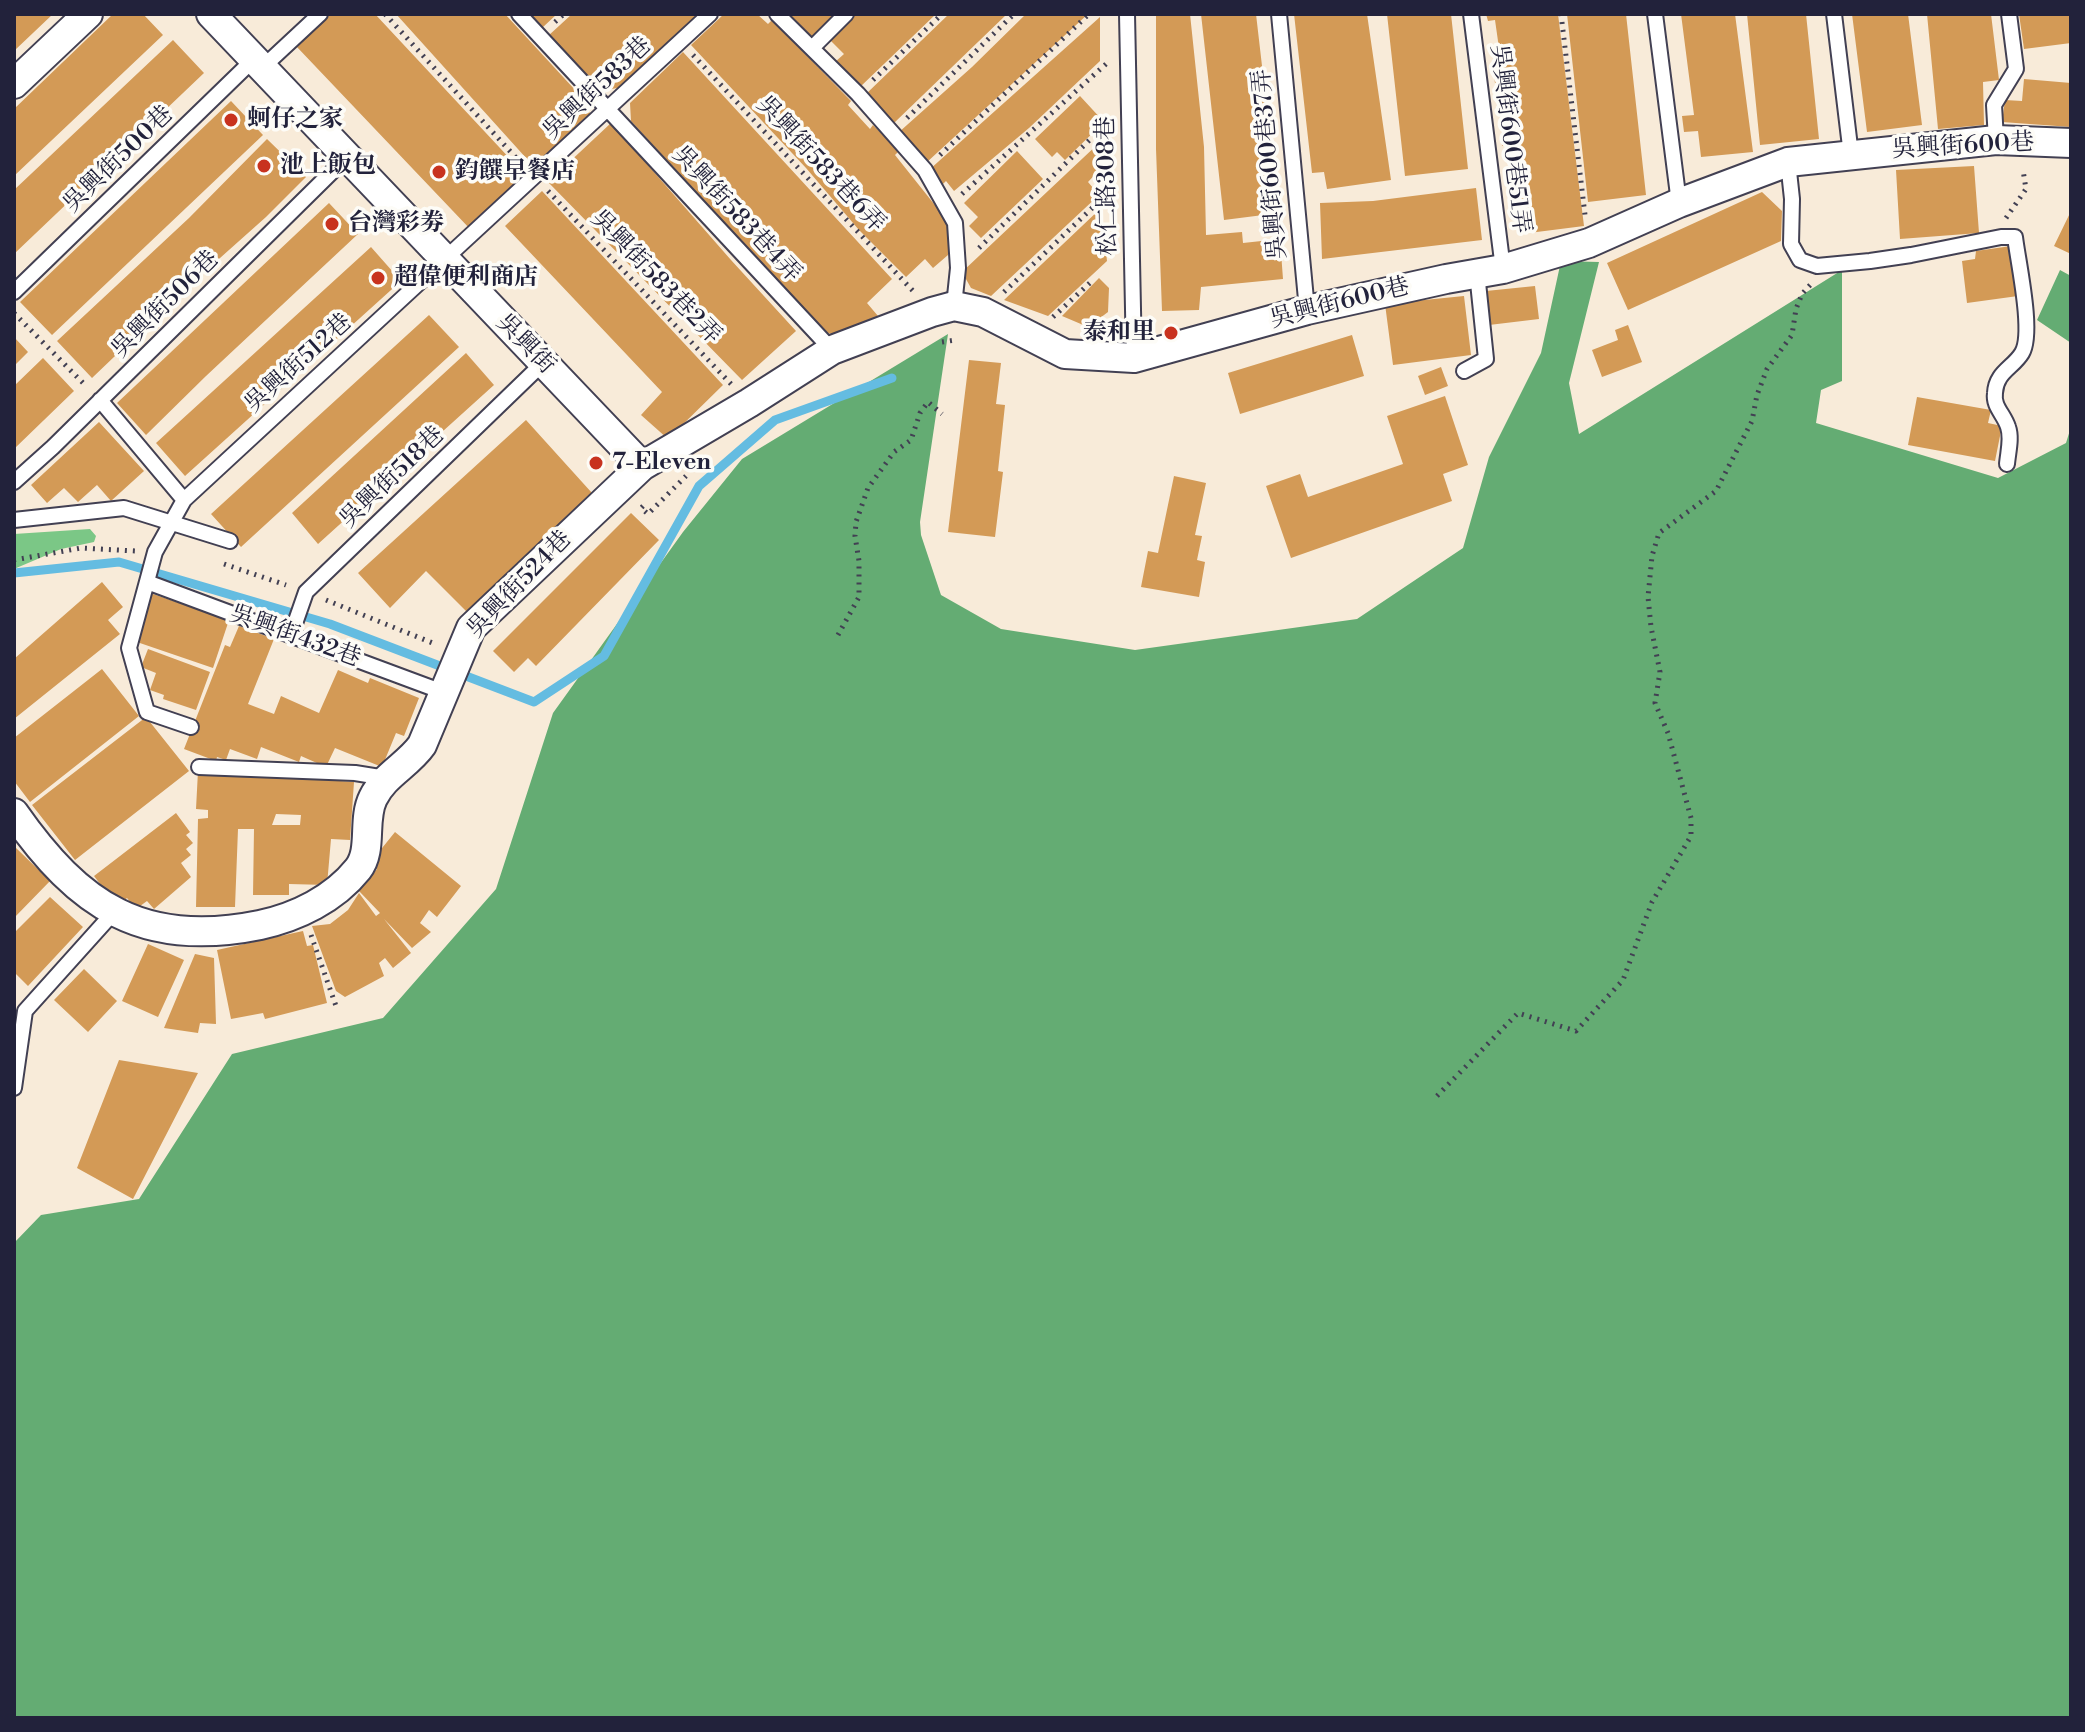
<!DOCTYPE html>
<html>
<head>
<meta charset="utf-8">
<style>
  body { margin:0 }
  #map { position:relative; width:2085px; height:1732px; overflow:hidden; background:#f8ebd9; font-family:"Libre Bodoni",serif }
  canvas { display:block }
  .frame { position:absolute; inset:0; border:16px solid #22223b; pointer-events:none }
</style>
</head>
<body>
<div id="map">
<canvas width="2085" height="1732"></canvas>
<div class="frame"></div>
</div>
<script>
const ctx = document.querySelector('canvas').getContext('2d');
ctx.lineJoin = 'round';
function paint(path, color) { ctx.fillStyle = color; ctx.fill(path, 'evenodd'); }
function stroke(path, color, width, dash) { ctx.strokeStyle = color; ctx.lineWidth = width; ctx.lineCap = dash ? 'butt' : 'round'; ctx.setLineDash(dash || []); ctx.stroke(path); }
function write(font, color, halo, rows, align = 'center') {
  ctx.font = font + ' "Libre Bodoni","Noto Serif TC",serif'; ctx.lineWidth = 7; ctx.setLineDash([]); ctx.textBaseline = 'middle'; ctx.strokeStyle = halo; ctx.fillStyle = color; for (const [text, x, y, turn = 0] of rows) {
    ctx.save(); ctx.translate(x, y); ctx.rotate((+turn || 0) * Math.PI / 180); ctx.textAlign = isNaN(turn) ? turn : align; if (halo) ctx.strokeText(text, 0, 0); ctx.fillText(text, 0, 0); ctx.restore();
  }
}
paint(new Path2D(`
  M90,529L96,536L94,542L61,549L14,569V534Z`), '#7bc786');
paint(new Path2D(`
  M1561,261L1599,262L1569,383L1579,434L1842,270V381L1821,390L1816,423L1998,478L2066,443L2071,427V1718H14V1243L41,1215L139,1199L232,1054L383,1018L496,889L553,713L683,532L742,459L948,334L920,522L921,535L941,595L1001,629L1135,650L1357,619L1463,548L1489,457L1541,353Z
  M2060,270L2071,276V343L2037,320Z`), '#64ac73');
stroke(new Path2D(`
  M14,573L119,562L330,624L534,702L604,656L699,486L775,420L892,378`), '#64bce1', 9);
paint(new Path2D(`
  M14,14H53L14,51Z
  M113,14H143L163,35L14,176V109Z
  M328,14H375L527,177L471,230L296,46Z
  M396,14H505L588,104L591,121L536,169Z
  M530,14H557L542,28Z
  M572,14H699L635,75L629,86L600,91L548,36Z
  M724,14H757L768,24L772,20L851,101L848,105L870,129L873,125L899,151L895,155L946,219L950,239L948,255L933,268L925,259L906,277L859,230L806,168L691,45Z
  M785,14H842L813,42Z
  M856,14H936L859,88L835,62L844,54L830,40Z
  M949,14H1007L894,123L866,94Z
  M1026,14H1088L926,163L898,133L972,67Z
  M1156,14H1190L1204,147L1206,235L1242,232L1243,243L1280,239L1283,279L1201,287L1199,310L1162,311L1156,149Z
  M1201,14H1256L1279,213L1224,220Z
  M1294,14H1367L1391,180L1327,189L1324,172L1312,173Z
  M1387,14H1451L1468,169L1405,176Z
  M1486,14H1558L1584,226L1521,234L1517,207L1510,208L1508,195L1517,194L1510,145L1502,146L1501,133L1509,132L1503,82L1495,83L1493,70L1502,69L1495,20L1488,21Z
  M1567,14H1626L1646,195L1588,202Z
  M1681,14H1735L1753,152L1701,157L1698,131L1684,132L1682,116L1694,115Z
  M1747,14H1806L1819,139L1760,145Z
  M1852,14H1908L1922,125L1867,132Z
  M1927,14H1991L1999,80L1983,82L1984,125L1938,129Z
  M2019,14H2071V43L2024,49Z
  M1100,17V61L1029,128L954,191L946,181L942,185L929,170Z
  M173,40L204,73L14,254V190Z
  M683,52L892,279L867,303L878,316L843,335L825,333L631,121L630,103Z
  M2024,79L2071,83V127L2002,122L2005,100L2022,101Z
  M1080,96L1104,122L1065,160L1057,152L1052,157L1035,139Z
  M231,101L263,135L52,335L20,302Z
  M611,123L731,260L796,331L742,380L548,182Z
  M267,139L306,177L266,217L183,291L92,378L57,341L189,218Z
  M1100,142L1104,165L1088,182L1099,195L991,296L971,288L962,272Z
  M1017,151L1043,179L981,238L969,226L978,217L964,203Z
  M1974,166L1979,233L1900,239L1896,170Z
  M1476,188L1482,240L1322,259L1320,203L1373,201Z
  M542,191L723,385L668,439L641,415L662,392L505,226Z
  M1762,192L1782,211L1781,241L1628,310L1607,263Z
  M329,203L358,234L206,376L146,435L117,403Z
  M1101,208L1107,261L1048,316L1004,300Z
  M2071,211V254L2054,246Z
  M2011,246L2018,296L1967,303L1962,261L1975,259L1976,251Z
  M371,247L401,281L185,476L156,443Z
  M1099,278L1109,288L1108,312L1088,327L1062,316Z
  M1535,286L1539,319L1489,325L1486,291Z
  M1464,296L1471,355L1393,365L1385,304Z
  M429,315L459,347L241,547L211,514Z
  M1628,325L1642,362L1602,377L1592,350L1618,340L1615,330Z
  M1352,335L1364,376L1240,414L1228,373Z
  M14,337L28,352L14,366Z
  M466,353L494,385L318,544L292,513Z
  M43,358L74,391L14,449V386Z
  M969,360L1001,363L996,404L1005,405L998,471L1003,472L995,537L948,532Z
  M1441,367L1448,386L1425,395L1418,376Z
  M1445,396L1468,465L1443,474L1452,501L1291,558L1266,486L1300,474L1308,497L1403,464L1387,416Z
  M1917,397L1991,410L1988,423L2002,426L1995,461L1908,445Z
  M526,420L592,493L467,612L426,571L390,608L358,573Z
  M99,422L144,471L111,501L97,485L78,502L64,488L47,503L31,485Z
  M1174,476L1206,483L1195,535L1202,536L1197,560L1205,562L1199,597L1141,587L1148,551L1158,553Z
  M631,513L659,540L536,666L528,658L514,672L493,651Z
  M102,582L123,607L108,620L120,634L14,719V659Z
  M150,593L229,620L213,668L134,641Z
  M239,626L274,639L248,704L274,714L281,696L319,713L338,670L368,683L370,678L419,698L404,736L396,733L382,767L335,748L326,767L301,756L299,762L261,747L257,759L230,749L226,760L217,757L216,761L184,749L225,645L230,647Z
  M148,649L210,672L196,710L163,699L164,695L150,690L156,673L141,667Z
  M102,669L139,716L30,802L14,781V738Z
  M146,717L189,771L75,860L32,805Z
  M198,771L354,782L350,840L331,839L327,885L289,884V895H253L254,829H238L235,907H196L198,819L208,818V810L196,809ZM276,814L301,815L300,825H272Z
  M176,813L190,832L186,835L193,843L186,849L191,855L181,863L191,877L154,909L147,901L136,909L127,898L122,902L107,893L94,876Z
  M395,832L461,886L437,917L429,910L420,923L431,932L412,948L384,919L411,953L393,968L385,958L379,963L384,976L345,997L336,991L312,926L330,924L348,910L359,893L376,916L380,913L359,891L377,869L370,863Z
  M14,846L50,881L14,918Z
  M50,897L83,927L28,986L14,972V933Z
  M303,931L307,946L313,945L327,1003L265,1019L263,1013L231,1019L217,950Z
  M148,944L184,960L158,1017L122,1001Z
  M195,954L214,958L216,1024L200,1023L198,1033L164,1028Z
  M84,969L117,1001L88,1032L54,1000Z
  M119,1060L198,1073L133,1199L77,1168Z`), '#d39a56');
const service = new Path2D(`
  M519,14L832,350
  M777,14L858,94L925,170L955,223L958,268L954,306
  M1127,14L1134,358
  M1279,14L1307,310
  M1471,14L1503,269
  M1655,14L1679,203
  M1834,14L1851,155
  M813,47L846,14
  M262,68L320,14
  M1996,140L1994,105L2016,69L2009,14
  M1788,162L1792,199L1791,244L1800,260L1817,266L1870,261L1911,255L2001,237H2015C2018,262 2034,333 2022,353C2013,368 1996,372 1995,393C1993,407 2004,414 2008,427C2012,438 2008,452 2007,464
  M14,292L254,59
  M1464,371L1486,359L1477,273
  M100,400L184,500
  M14,482L53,447L346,158
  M14,520L124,508L230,541
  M147,582L443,692
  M291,635L306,592L543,363
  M191,727L147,712L129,648L155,552L184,500L710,14
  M199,767L355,773L386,778
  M14,1088L25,1011L114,912`);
const minor = new Path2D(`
  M211,14L642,466
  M14,84L88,14
  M14,813C79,906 143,949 260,925C297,917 334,899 358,869C373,850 362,820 373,798C384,775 408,765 422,745L471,628L642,466L749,403L832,350L932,312L954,306L983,312L1065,354L1134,358L1307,310L1446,279L1503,269L1589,243L1679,203L1788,162L1996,140L2071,143`);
stroke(service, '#424053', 18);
stroke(minor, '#424053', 32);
stroke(new Path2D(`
  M385,14L519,161
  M1561,14L1585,215
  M555,22L564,14
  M693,55L913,291
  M873,80L942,14
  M907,118L1014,14
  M940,155L1089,14
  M548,191L731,384
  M962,194L1106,64
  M2006,218L2026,189L2023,170
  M979,248L1109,121
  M1004,292L1110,191
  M14,313L85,385
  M1053,317L1093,280
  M942,342L956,340
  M643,506L641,508L648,514L686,476
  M14,560L81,548L136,551
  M224,564L286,585
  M326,600L435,644
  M838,635L859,597V561L855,536L856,522L868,488L894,452L911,440L920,413L928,402L942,414
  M311,935L336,1006
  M1437,1096L1518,1013L1576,1031L1623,980L1652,902L1691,836V818L1668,733L1655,703L1660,672L1651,627L1648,597L1652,556L1659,533L1716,491L1752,421L1757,395L1767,369L1792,335L1796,309L1802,294L1811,284`), '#424053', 5, [2, 6]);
stroke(service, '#fff', 14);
stroke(minor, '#fff', 28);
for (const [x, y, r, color] of [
  [231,120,8,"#c8321e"],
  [264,166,8,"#c8321e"],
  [439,172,8,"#c8321e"],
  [332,224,8,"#c8321e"],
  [378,278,8,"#c8321e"],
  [1171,333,8,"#c8321e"],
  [596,463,8,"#c8321e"]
]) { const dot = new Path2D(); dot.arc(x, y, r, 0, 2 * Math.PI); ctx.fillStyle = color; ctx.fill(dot); stroke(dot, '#fdfcf7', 3); }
write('24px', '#22223b', '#fdfcf7', [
  ["吳興街583巷",598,89,-43],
  ["吳興街600巷51弄",1509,139,83],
  ["吳興街600巷",1963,147,-3],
  ["吳興街500巷",119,160,-44],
  ["吳興街600巷37弄",1271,164,-95],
  ["吳興街583巷6弄",820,165,47],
  ["松仁路308巷",1108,186,-91],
  ["吳興街583巷4弄",736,215,47],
  ["吳興街583巷2弄",655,278,46],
  ["吳興街600巷",1340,304,-14],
  ["吳興街506巷",166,305,-45],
  ["吳興街",525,345,46],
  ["吳興街512巷",299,364,-42],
  ["吳興街518巷",393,478,-44],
  ["吳興街524巷",520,585,-46],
  ["吳興街432巷",295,637,20]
]);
write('bold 24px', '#22223b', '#fdfcf7', [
  ["蚵仔之家",247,120],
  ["池上飯包",280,166],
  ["鈞饌早餐店",455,172],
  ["台灣彩劵",348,224],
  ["超偉便利商店",394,278],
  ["泰和里",1155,333,"right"],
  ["7-Eleven",612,463]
], 'left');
</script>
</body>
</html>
